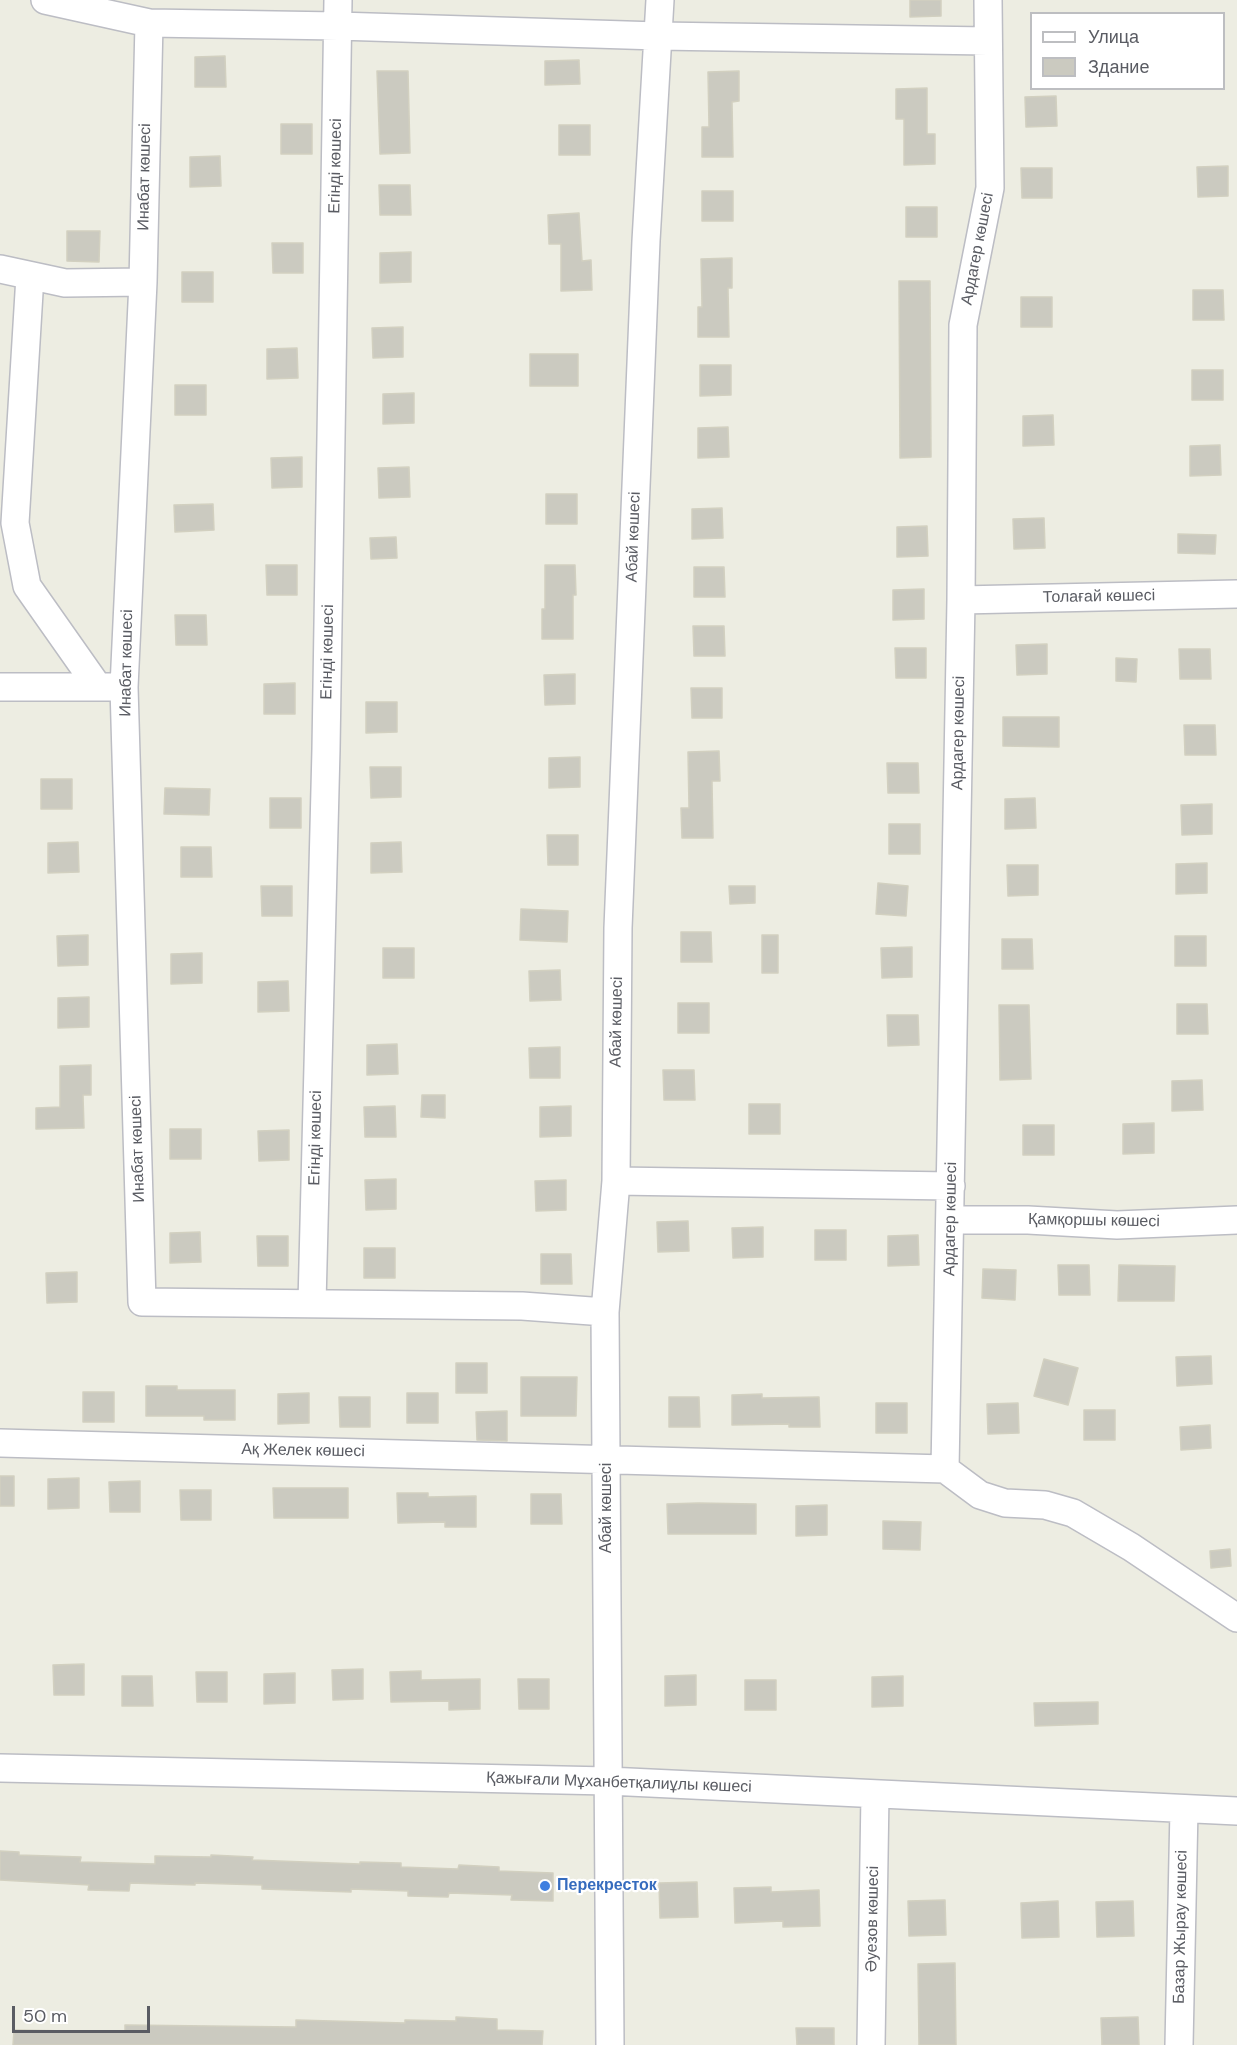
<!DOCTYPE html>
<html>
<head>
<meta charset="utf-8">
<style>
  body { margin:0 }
  #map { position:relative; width:1237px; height:2045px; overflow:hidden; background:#edede2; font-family:"DM Sans",sans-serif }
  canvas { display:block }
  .legend { position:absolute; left:1030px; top:12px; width:195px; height:78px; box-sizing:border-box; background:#fff; border:2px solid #bdbec1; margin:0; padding:8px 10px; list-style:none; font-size:18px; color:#5a5c63 }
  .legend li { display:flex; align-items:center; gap:12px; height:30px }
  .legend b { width:30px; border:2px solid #bdbec1 }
  .scale { position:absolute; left:12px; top:2006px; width:138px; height:27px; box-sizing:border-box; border:3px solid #5a5c63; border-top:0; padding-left:8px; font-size:18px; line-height:21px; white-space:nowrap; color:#5a5c63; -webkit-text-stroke:4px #fff; paint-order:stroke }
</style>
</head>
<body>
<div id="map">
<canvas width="1237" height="2045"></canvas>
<ul class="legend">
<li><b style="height:8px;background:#fff"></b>Улица</li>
<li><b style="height:16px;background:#cbcac0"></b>Здание</li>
</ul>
<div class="scale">50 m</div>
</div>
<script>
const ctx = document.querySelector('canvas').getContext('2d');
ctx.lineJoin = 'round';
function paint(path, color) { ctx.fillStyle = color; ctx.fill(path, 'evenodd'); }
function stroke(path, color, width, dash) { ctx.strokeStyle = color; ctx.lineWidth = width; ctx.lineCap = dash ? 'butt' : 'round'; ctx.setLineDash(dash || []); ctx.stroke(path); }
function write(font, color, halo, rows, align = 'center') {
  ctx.font = font + ' "DM Sans",sans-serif'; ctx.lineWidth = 4.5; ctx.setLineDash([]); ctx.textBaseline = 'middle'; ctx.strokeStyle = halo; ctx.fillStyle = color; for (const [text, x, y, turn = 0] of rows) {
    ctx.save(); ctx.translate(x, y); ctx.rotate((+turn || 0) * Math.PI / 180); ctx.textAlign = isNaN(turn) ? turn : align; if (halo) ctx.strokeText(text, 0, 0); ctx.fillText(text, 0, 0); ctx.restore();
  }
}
const building = new Path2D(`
  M910,0H941V16L910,17Z
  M225,56L226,87H195V57Z
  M579,60L580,84L545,85V61Z
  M377,71H408L410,153L380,154Z
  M739,71V101L732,102L733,157H702V127H709L708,72Z
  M927,88V134H935V164L904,165V119H896V89Z
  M1056,96L1057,126L1026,127L1025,97Z
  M281,124H312V154H281Z
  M559,125H590V155H559Z
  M220,156L221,186L190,187V157Z
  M1228,166V196L1198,197L1197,167Z
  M1021,168H1052V198H1022Z
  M379,185H410L411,215H380Z
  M702,191H733V221H702Z
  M906,207H937V237H906Z
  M579,213L582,261L591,260L592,290L561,291V244H549L548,215Z
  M67,231H100L99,262L67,261Z
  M272,243H303V273H273Z
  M411,252V282L380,283V253Z
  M732,258V288H728L729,337H698V307H702L701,259Z
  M182,272H213V302H182Z
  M899,281H930L931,457L900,458Z
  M1193,290H1223L1224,320H1193Z
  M1021,297H1052V327H1021Z
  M403,327V357L373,358L372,328Z
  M297,348L298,378L267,379V349Z
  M530,354H578V386H530Z
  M700,365H731V395L700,396Z
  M1192,370H1223V400H1192Z
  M175,385H206V415H175Z
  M414,393V423L383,424V394Z
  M1053,415L1054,445L1023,446V416Z
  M728,427L729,457L698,458V428Z
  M1220,445L1221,475L1190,476V446Z
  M302,457V487L272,488L271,458Z
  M409,467L410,497L379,498L378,468Z
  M546,494H577V524H546Z
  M213,504L214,530L175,532L174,505Z
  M722,508L723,538L692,539V509Z
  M1044,518L1045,548L1014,549L1013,519Z
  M927,526L928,556L897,557V527Z
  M1178,534L1216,535L1215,554L1178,553Z
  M396,537L397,558L371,559L370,538Z
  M266,565H297V595H267Z
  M545,565H575L576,595H573V639H542V609H545Z
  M694,567H724L725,597H694Z
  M924,589V619L893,620V590Z
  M175,615H206L207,645H176Z
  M693,626H724L725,656H694Z
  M1047,644V674L1017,675L1016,645Z
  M895,648H926V678H896Z
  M1179,649H1210L1211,679H1180Z
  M1116,658L1137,659L1136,682L1116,681Z
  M575,674V704L545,705L544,675Z
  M295,683V714H264V684Z
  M691,688H722V718H692Z
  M366,702H397V732L366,733Z
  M1003,717H1059V747L1003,746Z
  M1184,725H1215L1216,755H1185Z
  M719,751L720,781H712L713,838H682L681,808H689L688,752Z
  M580,757V787L549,788V758Z
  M887,763H918L919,793H888Z
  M370,767H401V797L371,798Z
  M41,779H72V809H41Z
  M165,788L210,789L209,815L164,814Z
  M270,798H301V828H270Z
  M1035,798L1036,828L1005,829V799Z
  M1212,804V834L1182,835L1181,805Z
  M889,824H920V854H889Z
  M547,835H578V865H548Z
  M78,842L79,872L48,873V843Z
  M401,842L402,872L371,873V843Z
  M181,847H211L212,877H181Z
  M1207,863V893L1176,894V864Z
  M1007,865H1038V895L1008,896Z
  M878,883L908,886L906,916L876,914Z
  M261,886H292V916H262Z
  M729,886H755V903L730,904Z
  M521,909L568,911L567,942L520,940Z
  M681,932H711L712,962H681Z
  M88,935V965L58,966L57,936Z
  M762,935H778V973H762Z
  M1175,936H1206V966H1175Z
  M1002,939H1032L1033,969H1002Z
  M912,947V977L882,978L881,948Z
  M383,948H414V978H383Z
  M202,953V983L171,984V954Z
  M560,970L561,1000L530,1001L529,971Z
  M288,981L289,1011L258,1012V982Z
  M89,997V1027L58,1028V998Z
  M678,1003H709V1033H678Z
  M1177,1004H1207L1208,1034H1177Z
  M999,1005H1029L1031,1079L1000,1080Z
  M887,1015H918L919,1045L888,1046Z
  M397,1044L398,1074L367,1075V1045Z
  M560,1047V1078H530L529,1048Z
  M91,1065V1095H83L84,1128L36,1129V1108L60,1107V1066Z
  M663,1070H694L695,1100H664Z
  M1202,1080L1203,1110L1172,1111V1081Z
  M422,1095H445V1118L421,1117Z
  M749,1104H780V1134H749Z
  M395,1106L396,1137H365L364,1107Z
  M571,1106V1136L540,1137V1107Z
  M1154,1123V1153L1123,1154V1124Z
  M1023,1125H1054V1155H1023Z
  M170,1129H201V1159H170Z
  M289,1130V1160L259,1161L258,1131Z
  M396,1179V1209L366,1210L365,1180Z
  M566,1180V1210L536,1211L535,1181Z
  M688,1221L689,1251L658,1252L657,1222Z
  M763,1227V1257L733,1258L732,1228Z
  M815,1230H846V1260H815Z
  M200,1232L201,1262L170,1263V1233Z
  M918,1235L919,1265L888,1266V1236Z
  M257,1236H288V1266H258Z
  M364,1248H395V1278H364Z
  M541,1254H571L572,1284H541Z
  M1058,1265H1089L1090,1295H1059Z
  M1119,1265L1175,1266L1174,1301H1118Z
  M983,1269L1016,1270L1015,1300L982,1298Z
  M77,1272V1302L47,1303L46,1273Z
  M1211,1356L1212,1384L1177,1386L1176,1357Z
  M1044,1359L1078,1368L1068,1405L1034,1396Z
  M456,1363H487V1393H456Z
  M521,1377H577L576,1416H521Z
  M146,1386H177V1390H235V1420H204V1416H146Z
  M83,1392H114V1422H83Z
  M309,1393V1423L278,1424V1394Z
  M407,1393H438V1423H407Z
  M762,1394V1398L819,1397L820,1427H789V1424L732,1425V1395Z
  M339,1397H370V1427H340Z
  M669,1397H699L700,1427H669Z
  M876,1403H907V1433H876Z
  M1018,1403L1019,1433L988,1434L987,1404Z
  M1084,1410H1115V1440H1084Z
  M507,1411V1441L477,1440L476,1412Z
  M1210,1425L1211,1448L1181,1450L1180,1427Z
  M0,1476H14V1506H0Z
  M79,1478V1508L48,1509V1479Z
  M140,1481V1512H110L109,1482Z
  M273,1488H348V1518H274Z
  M180,1490H211V1520H181Z
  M397,1493H428V1497L476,1496V1527H445V1522L398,1523Z
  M531,1494H561L562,1524H531Z
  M698,1503L756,1504V1534H668L667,1504Z
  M827,1505V1535L796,1536V1506Z
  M883,1521L921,1522L920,1550L883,1549Z
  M1230,1549L1231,1566L1211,1568L1210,1551Z
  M84,1664V1695H54L53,1665Z
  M363,1669V1699L333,1700L332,1670Z
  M421,1671V1680L480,1679V1709L449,1710V1701L391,1702L390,1672Z
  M196,1672H227V1702H197Z
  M295,1673V1703L264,1704V1674Z
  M696,1675V1705L665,1706V1676Z
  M122,1676H152L153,1706H122Z
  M903,1676V1706L872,1707V1677Z
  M518,1679H549V1709H519Z
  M745,1680H776V1710H745Z
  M1098,1702V1724L1035,1726L1034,1703Z
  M0,1851L19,1852V1855L81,1857L80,1862L155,1864V1856L211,1857V1855L253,1857L252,1860L360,1864V1862L401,1863V1867L458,1869L459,1865L499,1867V1871L553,1873V1901L511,1900L512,1895L449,1893L448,1897L408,1896V1891L351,1889V1892L262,1889V1885L195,1883V1885L130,1883L129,1891L88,1890L89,1885L0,1880Z
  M697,1882L698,1917L660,1918L659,1883Z
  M771,1887V1892L819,1890L820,1926L783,1927V1921L735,1923L734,1888Z
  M945,1900L946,1935L909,1936L908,1901Z
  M1058,1901L1059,1937L1022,1938L1021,1903Z
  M1133,1901L1134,1936L1097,1937L1096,1902Z
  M955,1963L956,2045H919L918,1964Z
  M456,2017L497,2019V2030L543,2031L542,2045H13L14,2030L125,2032V2025L296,2027V2020L405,2023V2020L456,2021Z
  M1138,2017L1139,2045H1102L1101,2018Z
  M796,2028H834V2045H797Z`);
paint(building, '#cbcac0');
stroke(building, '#d2d0c0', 1.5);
const minor = new Path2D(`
  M45,0L149,23L338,26L658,36L988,41
  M149,23L143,282L124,687L142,1302L522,1306L605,1312
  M0,269L65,283L143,282
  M30,276L15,523L27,586L98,687
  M961,600L1237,594
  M0,687H111
  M616,1181L951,1186
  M951,1220H1028L1117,1225L1237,1220
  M312,1303L326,749L338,0
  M0,1443L945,1469L980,1495L1005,1503L1045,1505L1073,1513L1131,1547L1237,1618
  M945,1469L961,600L963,325L990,188L988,0
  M0,1768L608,1781L1237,1811
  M610,2045L605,1312L616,1181L618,928L646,241L660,0
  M871,2045L875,1794
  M1179,2045L1184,1809`);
stroke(minor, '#bcbdc4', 30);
stroke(minor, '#fff', 27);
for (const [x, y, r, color] of [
  [545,1886,6,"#3f7fe0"]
]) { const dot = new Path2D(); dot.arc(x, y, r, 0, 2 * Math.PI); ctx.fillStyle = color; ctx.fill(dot); stroke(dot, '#fff', 2); }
write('16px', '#5a5c63', '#fff', [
  ["Егінді көшесі",336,166,-89],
  ["Инабат көшесі",145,177,-89],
  ["Ардагер көшесі",978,249,-79],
  ["Абай көшесі",634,537,-88],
  ["Толағай көшесі",1099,597,-1],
  ["Егінді көшесі",328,652,-89],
  ["Инабат көшесі",127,663,-89],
  ["Ардагер көшесі",959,733,-89],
  ["Абай көшесі",617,1022,-89],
  ["Егінді көшесі",316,1138,-89],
  ["Инабат көшесі",138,1149,-92],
  ["Ардагер көшесі",951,1219,-89],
  ["Қамқоршы көшесі",1094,1221,1],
  ["Ақ Желек көшесі",303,1451,1],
  ["Абай көшесі",607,1508,-90],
  ["Қажығали Мұханбетқалиұлы көшесі",619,1783,2],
  ["Әуезов көшесі",873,1919,-89],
  ["Базар Жырау көшесі",1181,1927,-89]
]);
write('bold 16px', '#366cbe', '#fff', [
  ["Перекресток",557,1886]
], 'left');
</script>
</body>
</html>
